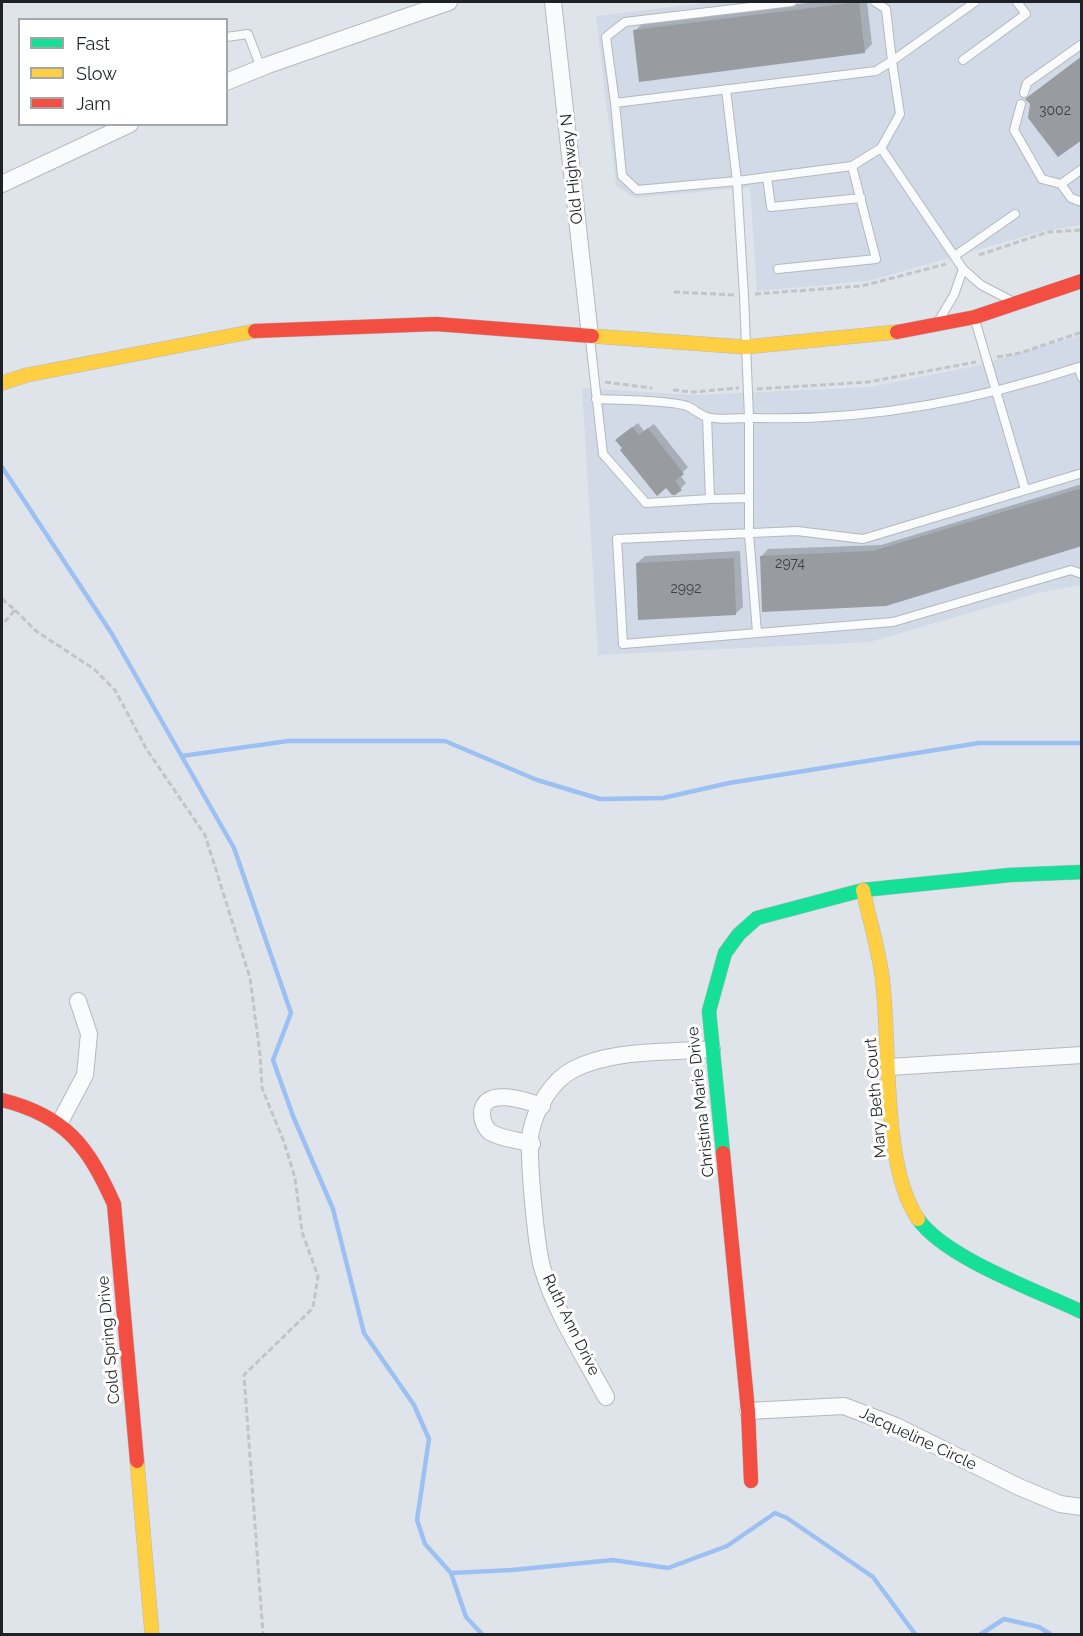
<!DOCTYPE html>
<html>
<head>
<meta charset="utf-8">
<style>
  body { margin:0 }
  #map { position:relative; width:1083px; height:1636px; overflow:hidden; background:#dfe4ea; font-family:Raleway,sans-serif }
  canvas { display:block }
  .frame { position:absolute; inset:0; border:3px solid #1e2125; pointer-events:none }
  .legend { position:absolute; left:18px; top:18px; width:210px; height:108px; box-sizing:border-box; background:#fff; border:2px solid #a5a6a8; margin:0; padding:8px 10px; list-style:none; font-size:18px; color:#1e2125 }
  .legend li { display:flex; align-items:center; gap:12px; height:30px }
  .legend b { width:30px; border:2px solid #a5a6a8 }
</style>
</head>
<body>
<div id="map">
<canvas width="1083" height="1636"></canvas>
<div class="frame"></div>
<ul class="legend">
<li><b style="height:8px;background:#16e098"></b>Fast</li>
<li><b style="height:8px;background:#ffcf43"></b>Slow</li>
<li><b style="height:8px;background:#f24e42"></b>Jam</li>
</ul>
</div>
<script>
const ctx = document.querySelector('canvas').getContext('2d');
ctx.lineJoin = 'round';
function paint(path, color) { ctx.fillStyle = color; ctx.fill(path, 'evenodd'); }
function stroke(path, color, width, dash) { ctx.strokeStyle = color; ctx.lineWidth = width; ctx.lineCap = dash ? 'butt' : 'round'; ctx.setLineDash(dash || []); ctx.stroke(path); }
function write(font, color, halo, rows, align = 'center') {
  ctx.font = font + ' Raleway,sans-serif'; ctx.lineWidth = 6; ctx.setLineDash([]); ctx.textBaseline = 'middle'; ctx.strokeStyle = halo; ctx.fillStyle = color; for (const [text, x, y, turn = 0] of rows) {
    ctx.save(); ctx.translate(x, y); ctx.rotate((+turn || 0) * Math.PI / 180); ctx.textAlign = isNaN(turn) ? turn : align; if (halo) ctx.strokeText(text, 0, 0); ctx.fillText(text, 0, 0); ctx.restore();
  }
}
paint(new Path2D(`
  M712,2H1081V225L1043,231L868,281L757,291L750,187L634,198L616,185L596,16Z
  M1081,335V585L1037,593L870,642L598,655L582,388L694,395L871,387L976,366Z`), '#d1dae6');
paint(new Path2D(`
  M815,2H867L872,44L865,51L635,31L642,24Z
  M638,423L644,431L654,424L688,467L680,475L686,483L681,488L672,493L624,448L622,435Z
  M1082,484V544L761,557L768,549L881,545Z
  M740,551L743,607L735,614L637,563L645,556Z`), '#0003');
stroke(new Path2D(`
  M2,467L112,634L234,848L291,1013L273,1060L293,1116L333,1209L364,1333L414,1405L429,1439L417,1520L425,1544L451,1573L466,1617L482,1634
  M182,756L288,741H445L537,780L600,799L663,798L729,783L979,743H1082
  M451,1573L512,1570L613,1560L668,1568L727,1546L775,1513L787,1518L873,1577L915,1634
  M981,1634L1004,1619L1039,1627L1050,1634`), '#9cc0f2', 4.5);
paint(new Path2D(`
  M859,2L865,53L639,82L633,30Z
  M1082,56V140L1058,157L1028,118L1030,104L1025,99Z
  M632,427L639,435L648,428L684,474L675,481L682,490L675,495H672L666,488L657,496L620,450L622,448L615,440Z
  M1082,488V546L886,606L762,612L760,556L873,551Z
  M734,558L736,615L638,620L636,563Z`), '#989ba0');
const lane = new Path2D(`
  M875,2L886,9L892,61L975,2
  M226,37L248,34L261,68
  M963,60L1026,14L1017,2
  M892,61L900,114L881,148L852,166L737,181L637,190L622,176L615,103L876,71Z
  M726,89L737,181L744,296L749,417V534L757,632
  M1024,93L1027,83L1082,44
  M615,103L606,37L625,22L792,2
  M1021,104L1014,130L1042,179L1061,184
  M881,148L963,269L981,285L1010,300
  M1082,169L1061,184L1071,198L1082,202
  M767,177L771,207L861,198
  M956,255L1015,214
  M778,269L876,259L852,166
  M939,320L954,295L963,269
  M975,320L1025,489
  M590,339L603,454L646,503L710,499
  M1078,367L1082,378
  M596,399C618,400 669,400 687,406C694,409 700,415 707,417C722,421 742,417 758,418C867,421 978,400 1082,366
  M707,417L710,499L749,498
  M1082,473L863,539L797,531L617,539L623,644L893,622L1071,570L1082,574`);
const street = new Path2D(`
  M553,2L590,336
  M226,82L268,65L449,2
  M2,184L130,124
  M889,1067L1082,1055
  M60,1122L85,1075L89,1034L78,1001
  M532,1144C519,1140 501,1139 490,1132C486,1129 482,1121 482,1115C481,1085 527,1101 542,1106
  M606,1397C584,1356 555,1312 542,1267C536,1244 527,1153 531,1131C536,1108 552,1080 574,1069C614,1049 667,1053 712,1049
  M748,1411L844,1406L896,1426L1019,1487L1060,1504L1082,1507`);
const fast = new Path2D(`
  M723,1153L709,1011L725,953L739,934L757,918L863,890L1010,875L1082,872
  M918,1219C945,1258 1038,1291 1082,1312`);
const slow = new Path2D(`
  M592,336L745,347L897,332
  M2,383L27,375L255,331
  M863,890C869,918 878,947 882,976C891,1043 881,1165 918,1219
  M137,1461L152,1634`);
const jam = new Path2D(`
  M255,331L436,324L592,336
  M897,332L975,317L1082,281
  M2,1100C66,1116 88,1146 114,1204L137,1461
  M723,1153L748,1411L751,1481`);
stroke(lane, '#b5b8bc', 10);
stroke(street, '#b5b8bc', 18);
stroke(fast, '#b5b8bc', 15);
stroke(slow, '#b5b8bc', 15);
stroke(jam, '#b5b8bc', 15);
stroke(new Path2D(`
  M979,255L1048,232L1082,230
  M674,292L734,295
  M755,294L862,286L946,264
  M997,357L1020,353L1082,332
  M605,382L652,388
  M757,389L868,382L976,362
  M673,390L693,392L739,388
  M2,599L15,610L2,625
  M15,610L36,631L94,669L115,690L147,750L205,835L250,978L260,1054L262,1088L284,1142L295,1178L302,1232L318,1276L313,1308L244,1375L263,1634`), '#c2c5c7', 3, [6, 3]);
stroke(lane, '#fafbfc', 8);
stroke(street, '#fafbfc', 16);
stroke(fast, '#16e098', 14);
stroke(slow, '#ffcf43', 14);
stroke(jam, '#f24e42', 14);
write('14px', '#3c4044', null, [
  ["3002",1055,111],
  ["2974",790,564],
  ["2992",686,589]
]);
write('16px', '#1e2125', '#fff', [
  ["Old Highway N",572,169,-96],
  ["Mary Beth Court",876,1098,-95],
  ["Christina Marie Drive",701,1102,-96],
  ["Ruth Ann Drive",571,1325,64],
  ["Cold Spring Drive",109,1340,-95],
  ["Jacqueline Circle",918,1439,25]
]);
</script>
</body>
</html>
